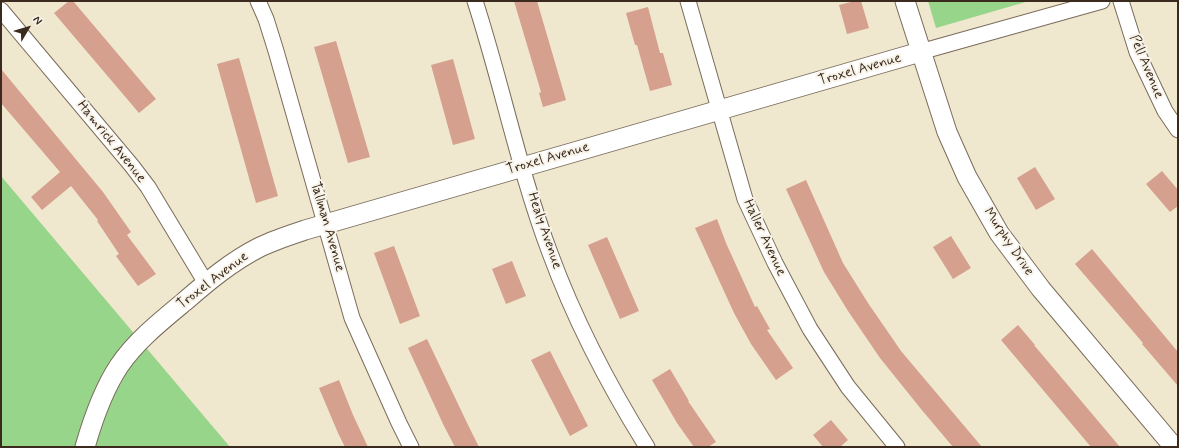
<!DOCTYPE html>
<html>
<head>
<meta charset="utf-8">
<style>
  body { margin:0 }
  #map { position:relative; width:1179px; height:448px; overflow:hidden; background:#efe7ce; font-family:Mynerve,sans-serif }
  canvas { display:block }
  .frame { position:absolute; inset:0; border:2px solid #3b2a1e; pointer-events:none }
  .north { position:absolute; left:8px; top:8px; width:40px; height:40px; -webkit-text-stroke:3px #f7f3e8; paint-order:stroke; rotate:52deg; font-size:11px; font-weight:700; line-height:16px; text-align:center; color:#3b2a1e }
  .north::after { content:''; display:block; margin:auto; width:14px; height:18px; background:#3b2a1e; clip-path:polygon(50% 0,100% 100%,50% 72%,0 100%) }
</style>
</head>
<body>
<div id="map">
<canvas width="1179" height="448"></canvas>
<div class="frame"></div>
<div class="north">N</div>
</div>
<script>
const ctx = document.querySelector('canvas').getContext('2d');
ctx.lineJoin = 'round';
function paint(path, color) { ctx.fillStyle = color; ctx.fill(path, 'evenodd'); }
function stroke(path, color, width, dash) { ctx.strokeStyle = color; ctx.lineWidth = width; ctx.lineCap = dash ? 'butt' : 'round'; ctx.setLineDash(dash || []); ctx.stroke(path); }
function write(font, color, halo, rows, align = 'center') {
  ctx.font = font + ' Mynerve,sans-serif'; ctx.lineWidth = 4; ctx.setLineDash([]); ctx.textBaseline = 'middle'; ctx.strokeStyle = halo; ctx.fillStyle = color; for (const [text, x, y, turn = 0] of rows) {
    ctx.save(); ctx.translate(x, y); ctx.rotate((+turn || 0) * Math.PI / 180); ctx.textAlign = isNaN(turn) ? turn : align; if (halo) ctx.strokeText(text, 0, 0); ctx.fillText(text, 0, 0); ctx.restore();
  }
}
paint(new Path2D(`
  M928,1H1029L936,28Z
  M1,176L230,447H1Z`), '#97d58b');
paint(new Path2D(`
  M69,1H73L156,99L139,113L54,13Z
  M514,1H537L566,100L543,107L539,93L541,92Z
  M855,1H861L869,28L847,34L839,5Z
  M648,7L660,53H663L672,85L650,91L637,45H635L626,13Z
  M336,41L370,157L348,163L314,47Z
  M239,58L278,196L256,203L217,64Z
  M453,59L475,139L453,145L431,65Z
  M1,69L103,192L131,232L127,235L156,274L138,286L116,256L119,254L97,221L98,220L71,186L42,210L31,197L60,172L1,103Z
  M1035,167L1055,199L1036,210L1017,178Z
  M1162,171L1178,190V206L1170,212L1146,184Z
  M806,180L843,263L868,303L901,351L982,447H953L921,409L880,358L848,311L824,272L786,189Z
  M717,219L726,243L755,307L757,306L770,329L767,330L793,368L776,380L751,344L734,313L695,228Z
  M951,236L971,268L953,279L933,247Z
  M607,237L639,311L620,319L588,245Z
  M394,246L420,316L400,324L374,253Z
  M1092,249L1178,352V386L1142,344L1143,343L1075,264Z
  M512,261L526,296L506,304L492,269Z
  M1018,325L1035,345H1034L1120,447H1091L1001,340Z
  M427,339L469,427L479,447H455L444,426L408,348Z
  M550,351L588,426L570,436L531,360Z
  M670,369L689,401H688L716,442L708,447H694L677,423L652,380Z
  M339,380L353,415L368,447H345L338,433L319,388Z
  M831,420L848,440L840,447H823L813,435Z`), '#d6a08e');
const minor = new Path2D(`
  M258,1L266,19L276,51L352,318L399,423L411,447
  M475,1C502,84 519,171 550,253C575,321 609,386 647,447
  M688,1L745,199L775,263L810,329L848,387L897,447
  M1121,1L1137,52L1165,111L1178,130
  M1,10L132,166L148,187L206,283
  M920,52L1102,1`);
const tertiary = new Path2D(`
  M905,1L947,132L967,177L999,233L1041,289L1174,447
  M85,447C93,419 103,390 119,366C136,341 161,321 184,302C207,282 232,261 260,247C274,240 290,235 305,230L920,52`);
stroke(minor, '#7a6c5c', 17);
stroke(tertiary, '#7a6c5c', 21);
stroke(minor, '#fff', 15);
stroke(tertiary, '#fff', 19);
write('14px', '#3b2a1e', '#f7f3e8', [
  ["Pell Avenue",1146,67,67],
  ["Troxel Avenue",860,70,-16],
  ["Hamrick Avenue",111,142,51],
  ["Troxel Avenue",548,159,-16],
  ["Tallman Avenue",327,227,74],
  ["Healy Avenue",544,231,71],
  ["Haller Avenue",764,238,65],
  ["Murphy Drive",1008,242,56],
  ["Troxel Avenue",213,281,-37]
]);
</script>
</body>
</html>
